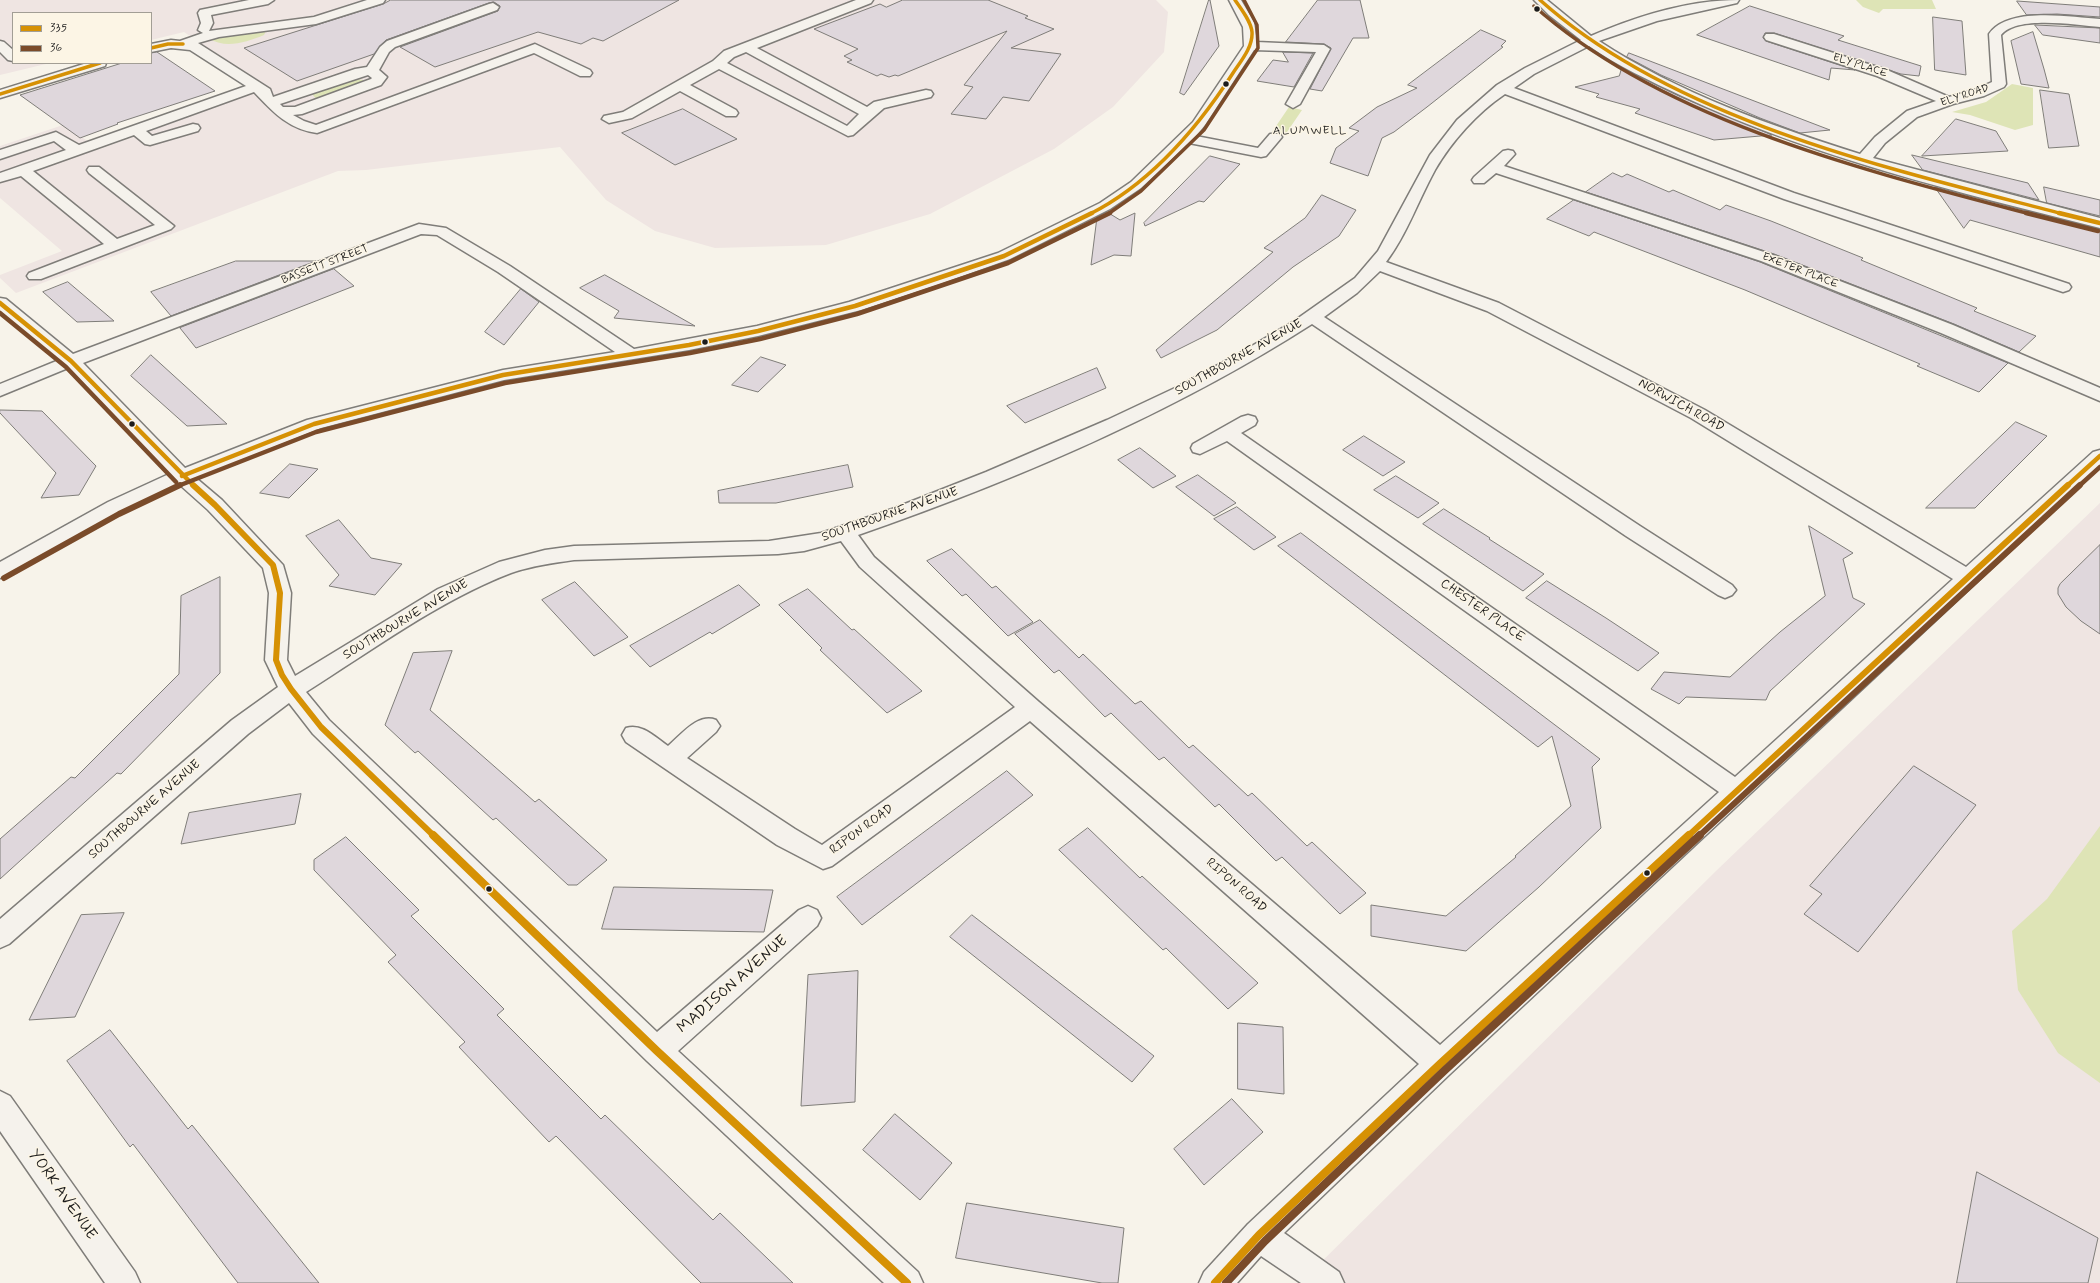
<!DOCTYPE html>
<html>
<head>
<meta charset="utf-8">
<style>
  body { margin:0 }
  #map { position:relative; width:2100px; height:1283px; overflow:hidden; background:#f7f3ea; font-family:Mynerve,sans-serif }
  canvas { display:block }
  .legend { position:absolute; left:12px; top:12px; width:140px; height:52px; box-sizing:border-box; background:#fcf5e5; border:1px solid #a29e95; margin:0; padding:5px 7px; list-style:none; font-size:12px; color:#1c1c1c }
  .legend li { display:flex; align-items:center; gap:8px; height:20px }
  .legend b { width:20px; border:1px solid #a29e95 }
</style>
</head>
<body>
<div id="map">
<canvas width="2100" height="1283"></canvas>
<ul class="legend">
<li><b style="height:5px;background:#d69104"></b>335</li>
<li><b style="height:5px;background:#7a4b2a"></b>36</li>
</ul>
</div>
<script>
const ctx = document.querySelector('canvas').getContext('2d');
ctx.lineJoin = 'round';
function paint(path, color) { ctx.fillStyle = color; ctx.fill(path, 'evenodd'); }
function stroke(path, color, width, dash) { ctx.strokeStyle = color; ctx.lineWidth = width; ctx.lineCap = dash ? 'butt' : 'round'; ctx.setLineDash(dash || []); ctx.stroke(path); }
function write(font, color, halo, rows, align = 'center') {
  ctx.font = font + ' Mynerve,sans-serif'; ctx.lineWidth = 3; ctx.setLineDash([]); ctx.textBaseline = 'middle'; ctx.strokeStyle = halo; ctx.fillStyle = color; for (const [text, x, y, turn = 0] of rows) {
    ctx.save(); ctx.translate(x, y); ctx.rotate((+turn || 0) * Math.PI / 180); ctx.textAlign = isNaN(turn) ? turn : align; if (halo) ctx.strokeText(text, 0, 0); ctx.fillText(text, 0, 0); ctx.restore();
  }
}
paint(new Path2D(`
  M0,0H1156L1168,12L1164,52L1113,107L1054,149L930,214L826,245L715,248L655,231L606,200L560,147L366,170L338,171L16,293L0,278V275L62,251L0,198V146L63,125L100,149L267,88L184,32L151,40V13H13V63H50L0,75Z
  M2100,503V1283H1300L1717,870Z`), '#efe5e2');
paint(new Path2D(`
  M1856,0H1932L1936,9H1883L1879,13L1863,7Z
  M267,29L264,35C247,42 226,49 210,39Z
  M357,79L363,80V82L317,100L312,94Z
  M2012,84L2033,88V125L2015,130L1970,115L1952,112L1986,102Z
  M1289,107L1302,110L1285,135L1272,132Z
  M2100,826V1083L2058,1053L2018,990L2012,931L2047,899Z`), '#dee4b6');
const building = new Path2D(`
  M391,0H679L603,41L593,38L581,44L538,32L435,67L400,47L498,11L500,6L494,2L489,3L386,40L374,54L297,81L244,48L383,4Z
  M903,0H988L1028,16L1025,18L1054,29L1011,48L1061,54L1029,101L1003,97L986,119L951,114L973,87L964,85L1007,31L898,76L895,75L889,77L881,74L877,76L847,62L852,60L844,56L858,49L814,29L880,4L886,7Z
  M1209,0H1210L1219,46L1184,95L1180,93Z
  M1318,0H1360L1369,38H1353L1322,91L1310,89L1331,48L1324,44L1286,42Z
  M2017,1L2100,7V17L2057,14L2027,15Z
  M1750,6L1844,36L1838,40L1921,66L1919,76L1901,74L1774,33H1765L1763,38L1766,41L1855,70L1831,68L1829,80L1697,35Z
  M1933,17L1962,21L1966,75L1935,70Z
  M2035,25L2100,28V43L2043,35Z
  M1481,30L1506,41L1501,46L1503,47L1427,107L1394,132L1382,138L1368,176L1330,163L1336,148L1359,131L1349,128L1377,107L1417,88L1408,85Z
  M2033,32L2044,69L2049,88L2021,84L2011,41Z
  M157,52L215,91L117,123L118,124L80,138L20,95L122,63H151V53Z
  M1283,52L1313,53L1294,87L1257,81L1273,60L1288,62Z
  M1629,53L1830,130L1800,133L1760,118L1661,75L1627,57Z
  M1622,68L1681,97L1772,135L1714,140L1635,113L1640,109L1596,97L1599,94L1575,87L1619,76Z
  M2040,90L2069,94L2079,146L2049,148Z
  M683,109L737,139L675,165L622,133Z
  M1956,119L1996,131L2008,151L1922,156Z
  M1912,155L2028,183L2039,200L1923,170Z
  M1210,156L1240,164L1204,202L1199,201L1145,226L1144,223Z
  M1613,173L1622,177L1627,174L1669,192L1673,190L1720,210L1726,205L1771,221L1863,258L1861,260L1977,308L1974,311L2036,336L2019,352L1954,324L1774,254L1586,192Z
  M1935,187L2050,217L2051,219V217L2100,229V257L1970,220L1964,228Z
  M2044,187L2100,200V216L2047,203Z
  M1322,195L1356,210L1339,236L1293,267L1217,330L1161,358L1156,350L1273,252L1264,248L1305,218Z
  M1574,200L1760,262L2008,363L1979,392L1917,366L1920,364L1745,290L1594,232L1589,236L1547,219Z
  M1107,212L1120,220L1135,213L1131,256L1114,255L1091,265L1097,217Z
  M236,261H316L171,316L151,292Z
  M334,269L354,286L196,348L180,328Z
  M605,275L695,326L614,318L619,311L580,288Z
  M68,282L114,321L77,322L43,292Z
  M521,289L539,302L504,345L485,332Z
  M151,355L227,424L187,426L131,376Z
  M761,357L786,365L758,392L732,385Z
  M1097,368L1106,388L1025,423L1007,406Z
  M0,410L42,411L96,466L79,495L41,498L56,473L0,413Z
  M2016,422L2047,436L1975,508H1926Z
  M1364,436L1405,462L1383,476L1343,450Z
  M1140,448L1176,476L1153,488L1118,460Z
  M290,464L318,469L289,498L260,493Z
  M848,465L853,487L776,503H719L718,491Z
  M1198,475L1236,503L1214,516L1176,487Z
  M1396,476L1439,503L1418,518L1374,490Z
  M1237,507L1276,537L1254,550L1214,519Z
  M1444,509L1490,538L1489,539L1544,574L1523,591L1423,524Z
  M339,520L371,558L402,564L375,595L329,586L339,575L306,536Z
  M1809,526L1853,553L1843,559L1853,598L1865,604L1770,691L1766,700L1686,697L1679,704L1651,689L1664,672L1730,677L1780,632L1825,596Z
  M1301,533L1600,759L1592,767L1601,828L1539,887L1466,951L1371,936V905L1446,916L1516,857L1515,856L1571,806L1552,736L1538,747L1278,546Z
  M2100,545V634L2081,621L2066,607L2058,594V588L2060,584Z
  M952,549L992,588L996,586L1033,622L1008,636L966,594L962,596L927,561Z
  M220,577V673L121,774L117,773L0,879V839L71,777L75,778L179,674L181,596Z
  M1547,581L1606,618L1659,653L1638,671L1526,598Z
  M575,582L628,637L594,656L542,600Z
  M739,585L760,605L712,634L710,632L650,667L630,646Z
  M808,589L852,630L854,629L922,691L887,713L820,650L822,648L779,605Z
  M1040,620L1079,658L1083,654L1135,704L1141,701L1189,748L1193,745L1248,796L1252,793L1307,846L1312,842L1366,893L1340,914L1282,857L1276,861L1219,804L1215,807L1164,757L1159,760L1111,713L1105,717L1059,670L1054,673L1015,634Z
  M452,651L430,710L535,802L539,799L607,860L577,885H568L496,818L493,820L418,751L415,753L385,725L413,653Z
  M1914,766L1976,805L1858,952L1804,914L1822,894L1810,886Z
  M1007,771L1033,795L862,925L837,897Z
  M301,794L295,824L181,844L189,813Z
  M1088,828L1140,878L1142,876L1258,983L1228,1009L1166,948L1163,950L1059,850Z
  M346,837L419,910L411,916L504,1009L497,1015L601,1119L605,1115L713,1220L720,1213L793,1283H701L556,1136L549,1142L459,1047L465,1042L388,962L396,955L314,870V860Z
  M614,887L773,890L764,932L602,929Z
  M124,913L75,1017L29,1020L81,915Z
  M972,915L1154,1056L1132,1082L950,937Z
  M858,971L855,1102L801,1106L808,975Z
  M1238,1023L1283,1027L1284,1094L1238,1089Z
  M110,1030L188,1129L192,1125L319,1283H238L133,1144L130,1147L67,1061Z
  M1232,1099L1263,1132L1204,1185L1174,1149Z
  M895,1114L952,1163L920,1200L863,1150Z
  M1977,1172L2098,1238L2088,1283H1957Z
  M967,1203L1124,1228L1118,1283H1102L956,1258Z`);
paint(building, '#dfd7dc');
stroke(building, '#7f7d79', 1);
const minor = new Path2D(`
  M249,0H274L268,4L211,15L213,23L209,31L314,17L367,0H385L383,3L316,24L219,37L198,43L270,89L273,97L355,69L367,67L380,47L387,41L489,4L493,3L499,7L497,10L395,47L389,52L379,70L387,77L381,85L302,114L293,115L304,121L316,125L535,44L590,70L592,73L590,76H580L534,53L317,133C288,129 273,112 254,92L146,131L152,136L193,124L198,125L200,128L198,131L150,145L145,144L134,135L33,171L117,239L155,225L89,173L87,170L89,167H99L174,226L171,229L41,279H29L27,276L29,273L104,244L21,176L0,182V173L66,150L54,141L0,159V150L56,132L79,145L246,86L190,50L171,48L151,52V44L171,40L180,41L203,33L198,30L201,23L198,13L200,10ZM368,75L372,78L371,79L295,107H283L280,104Z
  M856,0H873L871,3L757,48L867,107L874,102L926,90L931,91L933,94L931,97L884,108L853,135L848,136L719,69L690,85L736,110L738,113L736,116H726L680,91L632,118L609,123L602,119L604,116L623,112L713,61L724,51ZM746,52L859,114L847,126L727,63L734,57Z
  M1229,0H1241L1254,22L1257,42L1324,45L1330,49L1300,104L1293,108L1286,104L1316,52L1254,50L1205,125L1196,136L1258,148L1270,134H1280L1282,137L1266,156L1261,157L1189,143L1141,188L1110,209L1010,259L940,284L861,310L758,336L689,350L504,380L321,428L196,478L222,500L283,565L291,593L287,660L295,676L438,589L499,562L545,550L574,546L769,541L821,533L892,509L986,472L1107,420L1175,388L1240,353L1294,321L1355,278L1378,251L1430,155L1457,120L1497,85L1525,68L1581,40L1549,15L1534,0H1547L1591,36C1637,16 1689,0 1739,0L1737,3L1657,21L1599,41C1678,93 1771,126 1860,154L1875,137L1907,111L1936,101L1877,76L1766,40L1764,37L1766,34H1774L1887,70L1949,97L1974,90L1992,82L1989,34C2008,6 2070,17 2100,19V27C2076,25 2017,15 2001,35L2006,84L2004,87L1984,96L1953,104L1917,117L1885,143L1873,158L2100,218V228C1958,192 1814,158 1682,96C1650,81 1618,66 1589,46L1534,74L1514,88L1794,193L2069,284L2071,287L2069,290L2063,292L1784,199L1505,94C1477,113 1452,141 1435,170C1418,201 1407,234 1386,262L1499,303L1705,410L1966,567L2093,452L2100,450V467L1450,1074L1284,1233L1339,1272L1344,1283H1301L1261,1256L1237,1283H1199L1204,1272L1248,1224L1419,1064L1030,721L832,866L823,869L777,845L626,742L622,735L626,728C642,723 655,737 668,746C682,734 698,713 716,720L720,726L716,732L687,758L795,829L822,845L1015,707L860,567L841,541L804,551L778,554L574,560C553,563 531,566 511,573C440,600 371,651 306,692L329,720L657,1032L799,910L808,906L817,910L821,918L817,926L678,1051L918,1272L923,1283H884L647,1061L313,734L289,703L248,734L9,944L0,948V919L232,720L278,687L265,660L269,593L263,568L208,510L180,485L122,512L7,576L0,578V562L108,502L169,474L68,368L0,396V384L59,360L0,311V298L6,299L73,354L419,224L446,228L510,266L634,349L757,326L849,302L998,253L1100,203L1131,182L1193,122L1244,46L1243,27ZM421,234L437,235L498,272L615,352L503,370L307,420L185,468L83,363ZM1380,271L1487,311L1691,418L1953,579L1735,777L1241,433L1255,425L1257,421L1255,417L1248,415L1241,417L1193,444L1191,448L1193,452L1200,454L1227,441L1719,792L1440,1045L1039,702L874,557L858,535C1014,481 1173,413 1312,324L1626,536L1718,595L1725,598L1732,595L1736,590L1732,585L1640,526L1324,317L1357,293Z
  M0,41L4,42L13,50V61L8,60L0,52Z
  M87,63H106L105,66L0,98V90Z
  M1508,150L1513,151L1515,154L1504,166L1773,255L1953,325L2100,388V401L1941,333L1761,261L1496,173L1484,183H1474L1472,180L1474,177L1503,151Z
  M0,1091L10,1096L135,1272L140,1283H105L0,1131Z`);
stroke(minor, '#7f7d79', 3);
paint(minor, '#f5f2ec');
stroke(new Path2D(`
  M1540,0C1675,121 1891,169 2063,214
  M151,48L168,44H183
  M0,94L100,63
  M1090,214C1151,183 1197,129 1233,73C1241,61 1253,47 1252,32C1251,21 1241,9 1235,0`), '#d69104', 3.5);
stroke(new Path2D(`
  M2059,213L2100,223
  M0,303L71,361L194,486
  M182,476L314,424L503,375L689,345L758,331L855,306L1004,256L1092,213
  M2067,486L2100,456`), '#d69104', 4.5);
stroke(new Path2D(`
  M193,485L215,505L273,565L280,593L276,660L282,675L291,689L321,727L434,836
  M1688,836L2068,485`), '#d69104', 6);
stroke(new Path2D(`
  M433,835L657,1051L907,1283
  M1215,1283L1259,1235L1440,1064L1689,835`), '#d69104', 8);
stroke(new Path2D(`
  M1534,6C1663,121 1866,171 2030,214
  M1108,214L1141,191L1204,130L1258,48L1257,25L1244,0`), '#7a4b2a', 3.5);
stroke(new Path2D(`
  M2026,213L2098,231
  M0,313L66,367L176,482
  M178,486L316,432L505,383L690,353L760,339L857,314L1008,263L1110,213
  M2079,486L2100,467`), '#7a4b2a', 4.5);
stroke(new Path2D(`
  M4,578L119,514L180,485
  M1699,836L2080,485`), '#7a4b2a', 6);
stroke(new Path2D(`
  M1226,1283L1265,1241L1445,1070L1700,835`), '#7a4b2a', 8);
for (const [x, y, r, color] of [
  [1537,9,3.5,"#1c1c1c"],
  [1226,84,3.5,"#1c1c1c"],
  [705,342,3.5,"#1c1c1c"],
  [132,424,3.5,"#1c1c1c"],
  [1647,873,3.5,"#1c1c1c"],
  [489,889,3.5,"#1c1c1c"]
]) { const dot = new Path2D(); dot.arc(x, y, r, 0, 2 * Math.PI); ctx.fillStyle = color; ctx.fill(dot); stroke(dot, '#fcf5e5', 1.5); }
write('11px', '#1c1c1c', '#fcf5e5', [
  ["ELY PLACE",1860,66,18],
  ["ELY ROAD",1965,96,-18],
  ["BASSETT STREET",325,265,-21],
  ["EXETER PLACE",1800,271,21]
]);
ctx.letterSpacing = '1px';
write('12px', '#1c1c1c', '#fcf5e5', [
  ["ALUMWELL",1310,131]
]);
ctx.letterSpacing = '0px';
write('13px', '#1c1c1c', '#fcf5e5', [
  ["SOUTHBOURNE AVENUE",1239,358,-29],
  ["NORWICH ROAD",1681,406,29],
  ["SOUTHBOURNE AVENUE",890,515,-19],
  ["CHESTER PLACE",1482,611,35],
  ["SOUTHBOURNE AVENUE",406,620,-31],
  ["SOUTHBOURNE AVENUE",145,810,-41],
  ["RIPON ROAD",862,830,-36],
  ["RIPON ROAD",1236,886,41]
]);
write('16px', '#1c1c1c', '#fcf5e5', [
  ["MADISON AVENUE",733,985,-41],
  ["YORK AVENUE",62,1195,55]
]);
</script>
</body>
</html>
